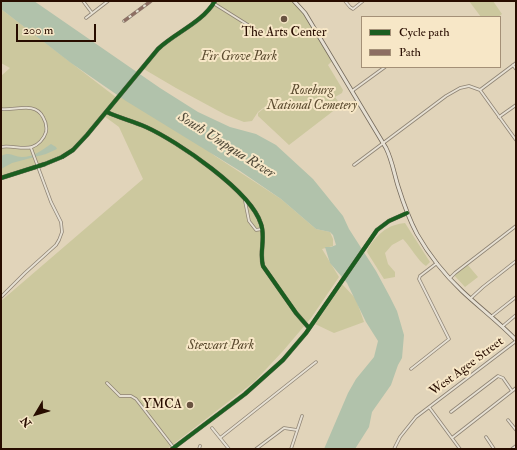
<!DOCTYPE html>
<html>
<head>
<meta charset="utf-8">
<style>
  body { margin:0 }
  #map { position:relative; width:517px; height:450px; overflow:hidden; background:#e1d4ba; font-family:"IM FELL Double Pica",serif }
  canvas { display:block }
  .frame { position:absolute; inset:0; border:2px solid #280d00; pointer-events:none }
  .legend { position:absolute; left:361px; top:16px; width:140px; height:52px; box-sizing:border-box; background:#f7e7c7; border:1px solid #a49077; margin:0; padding:5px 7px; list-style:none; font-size:12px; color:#280d00 }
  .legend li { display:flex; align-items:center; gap:8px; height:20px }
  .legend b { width:20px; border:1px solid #a49077 }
  .north { position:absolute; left:16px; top:394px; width:40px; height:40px; -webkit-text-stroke:3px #f7e7c7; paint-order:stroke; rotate:232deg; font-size:11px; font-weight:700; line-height:16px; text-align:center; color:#280d00 }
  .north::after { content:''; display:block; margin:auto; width:14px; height:18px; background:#280d00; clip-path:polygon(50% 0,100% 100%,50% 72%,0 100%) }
  .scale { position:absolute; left:16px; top:24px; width:80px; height:18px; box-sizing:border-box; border:2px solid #280d00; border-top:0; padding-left:5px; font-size:12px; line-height:14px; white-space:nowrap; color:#280d00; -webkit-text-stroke:3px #f7e7c7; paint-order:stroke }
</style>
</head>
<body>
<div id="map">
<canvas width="517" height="450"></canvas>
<div class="frame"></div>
<ul class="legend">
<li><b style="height:5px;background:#1b5e20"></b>Cycle path</li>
<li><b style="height:5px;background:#8d6e63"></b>Path</li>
</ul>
<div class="north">N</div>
<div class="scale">200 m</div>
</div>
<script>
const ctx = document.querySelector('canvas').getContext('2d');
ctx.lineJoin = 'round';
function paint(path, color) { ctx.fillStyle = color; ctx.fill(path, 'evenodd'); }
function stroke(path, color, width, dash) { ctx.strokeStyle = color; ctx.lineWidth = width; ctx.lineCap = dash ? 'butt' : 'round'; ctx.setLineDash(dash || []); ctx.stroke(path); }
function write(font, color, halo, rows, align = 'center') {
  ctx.font = font + ' "IM FELL Double Pica",serif'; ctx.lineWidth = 4; ctx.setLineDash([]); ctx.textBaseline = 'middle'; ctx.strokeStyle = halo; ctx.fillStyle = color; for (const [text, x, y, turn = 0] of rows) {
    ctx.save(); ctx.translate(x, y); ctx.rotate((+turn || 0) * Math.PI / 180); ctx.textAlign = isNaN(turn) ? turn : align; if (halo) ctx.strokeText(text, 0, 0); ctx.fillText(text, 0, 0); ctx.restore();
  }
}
paint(new Path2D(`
  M214,1H294L299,5L333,60L328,65L343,90L342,93L335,97L341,105L289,145L258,116V113L288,89L258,112L252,121L244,122L226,115L176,88L142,68L167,41L203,15Z
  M469,1H493L502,14L498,17H481Z
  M1,9L117,98L128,85L215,156L281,199L316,229L330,232L333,239V246L322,249L339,277L311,318L283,351L254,382L167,449H70V448L69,449H1V301L143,179L119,127L104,116L77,146L62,157L1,178V76L10,68L1,63Z
  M405,223L430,262L426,266C418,261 410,246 403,239L392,245L385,253L388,264L395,272V277L384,279L367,252C368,247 371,244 374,240C384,229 390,225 405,223Z
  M467,264L478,277L465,287L453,274Z
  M342,284L356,299L364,322L334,333L315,324Z`), '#ccc89e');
paint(new Path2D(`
  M1,1H34L160,88L198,112L230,127L256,134L276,145L313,179L343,216L349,229L376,271L390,297L397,311L404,335L402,358L398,365L391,385L372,412L369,427L355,449H324L348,393L356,379L374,357L378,341L366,322L347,283L330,263L325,247H331L336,245L333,235L330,232L316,229L281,199L240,171L126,101L71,63L1,9Z
  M51,144L56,147L57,149L46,154L12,163L1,169V156C11,151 13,157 22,157C34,157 42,150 51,144Z`), '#b1c2ab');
const street = new Path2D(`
  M83,1L92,13
  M345,1L350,7L353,9L363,1
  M213,3L256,30
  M86,18L108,1
  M124,21L151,1
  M513,65L516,69
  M480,90L516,63
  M352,91L385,67
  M1,109C15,111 35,101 43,117C46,122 47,127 46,132C44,139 38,145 32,147C23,150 11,145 1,147
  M499,117L516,105
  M354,165L446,96L460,88L469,86L480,90L516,140
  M245,201L249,221L256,230L262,229
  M450,278L455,273L516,226
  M1,297L25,273L56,245L59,240L62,232L61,222L51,202L31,148
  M471,298L483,287L516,261
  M492,316L516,297
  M503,326L516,315
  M411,369L449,339L419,279L420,276L437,263
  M107,383L120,396H131L136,399L174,448
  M429,407L460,449
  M451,412L498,376L503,378L512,391
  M508,420L516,430
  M212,428L229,449
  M486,437L494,449
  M220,438L316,362
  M452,438L516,388
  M199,449L200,446
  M256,449L284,428L297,430
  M291,449L302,416
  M394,449L400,437L416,417L516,341
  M512,449L516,446`);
const secondary = new Path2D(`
  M294,1L305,13L386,148C392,160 394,173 398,186C403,202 409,219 417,234C429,255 445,275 462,291C480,308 499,322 516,340
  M107,112C119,118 133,121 146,127C177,141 251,191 261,224C266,238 259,252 263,266L296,313L309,328
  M1,178L45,164L62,157L73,150L87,135L158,49C176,32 202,23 215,1
  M172,449L245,394L283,360L306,333L377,230L389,221L407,213`);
stroke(street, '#8e8374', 3.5);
stroke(secondary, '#74695b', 4.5);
stroke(street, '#e6e0d3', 2);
stroke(secondary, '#e6e0d3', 3);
stroke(new Path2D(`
  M124,21L151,1`), '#8d6e63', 3, [6, 3]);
stroke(new Path2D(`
  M107,112C119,118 133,121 146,127C177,141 251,191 261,224C266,238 259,252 263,266L296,313L309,328
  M1,178L45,164L62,157L73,150L87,135L158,49C176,32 202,23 215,1
  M172,449L245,394L283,360L306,333L377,230L389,221L407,213`), '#1b5e20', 4);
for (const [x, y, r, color] of [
  [284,19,4,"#695341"],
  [190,405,4,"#695341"]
]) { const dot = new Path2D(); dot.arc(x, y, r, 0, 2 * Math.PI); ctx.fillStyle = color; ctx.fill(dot); stroke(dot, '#f7e7c7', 1.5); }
write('13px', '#280d00', '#f7e7c7', [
  ["The Arts Center",284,33],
  ["YMCA",182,405,"right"]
]);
write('italic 13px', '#5b4b2f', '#f7e7c7', [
  ["Fir Grove Park",239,57],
  ["Roseburg",312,91],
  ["National Cemetery",312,106],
  ["Stewart Park",221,346]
]);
write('13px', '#280d00', '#f7e7c7', [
  ["West Agee Street",467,367,-37]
]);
write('italic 14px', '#514a39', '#f7e7c7', [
  ["South Umpqua River",226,146,32]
]);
</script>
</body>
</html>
